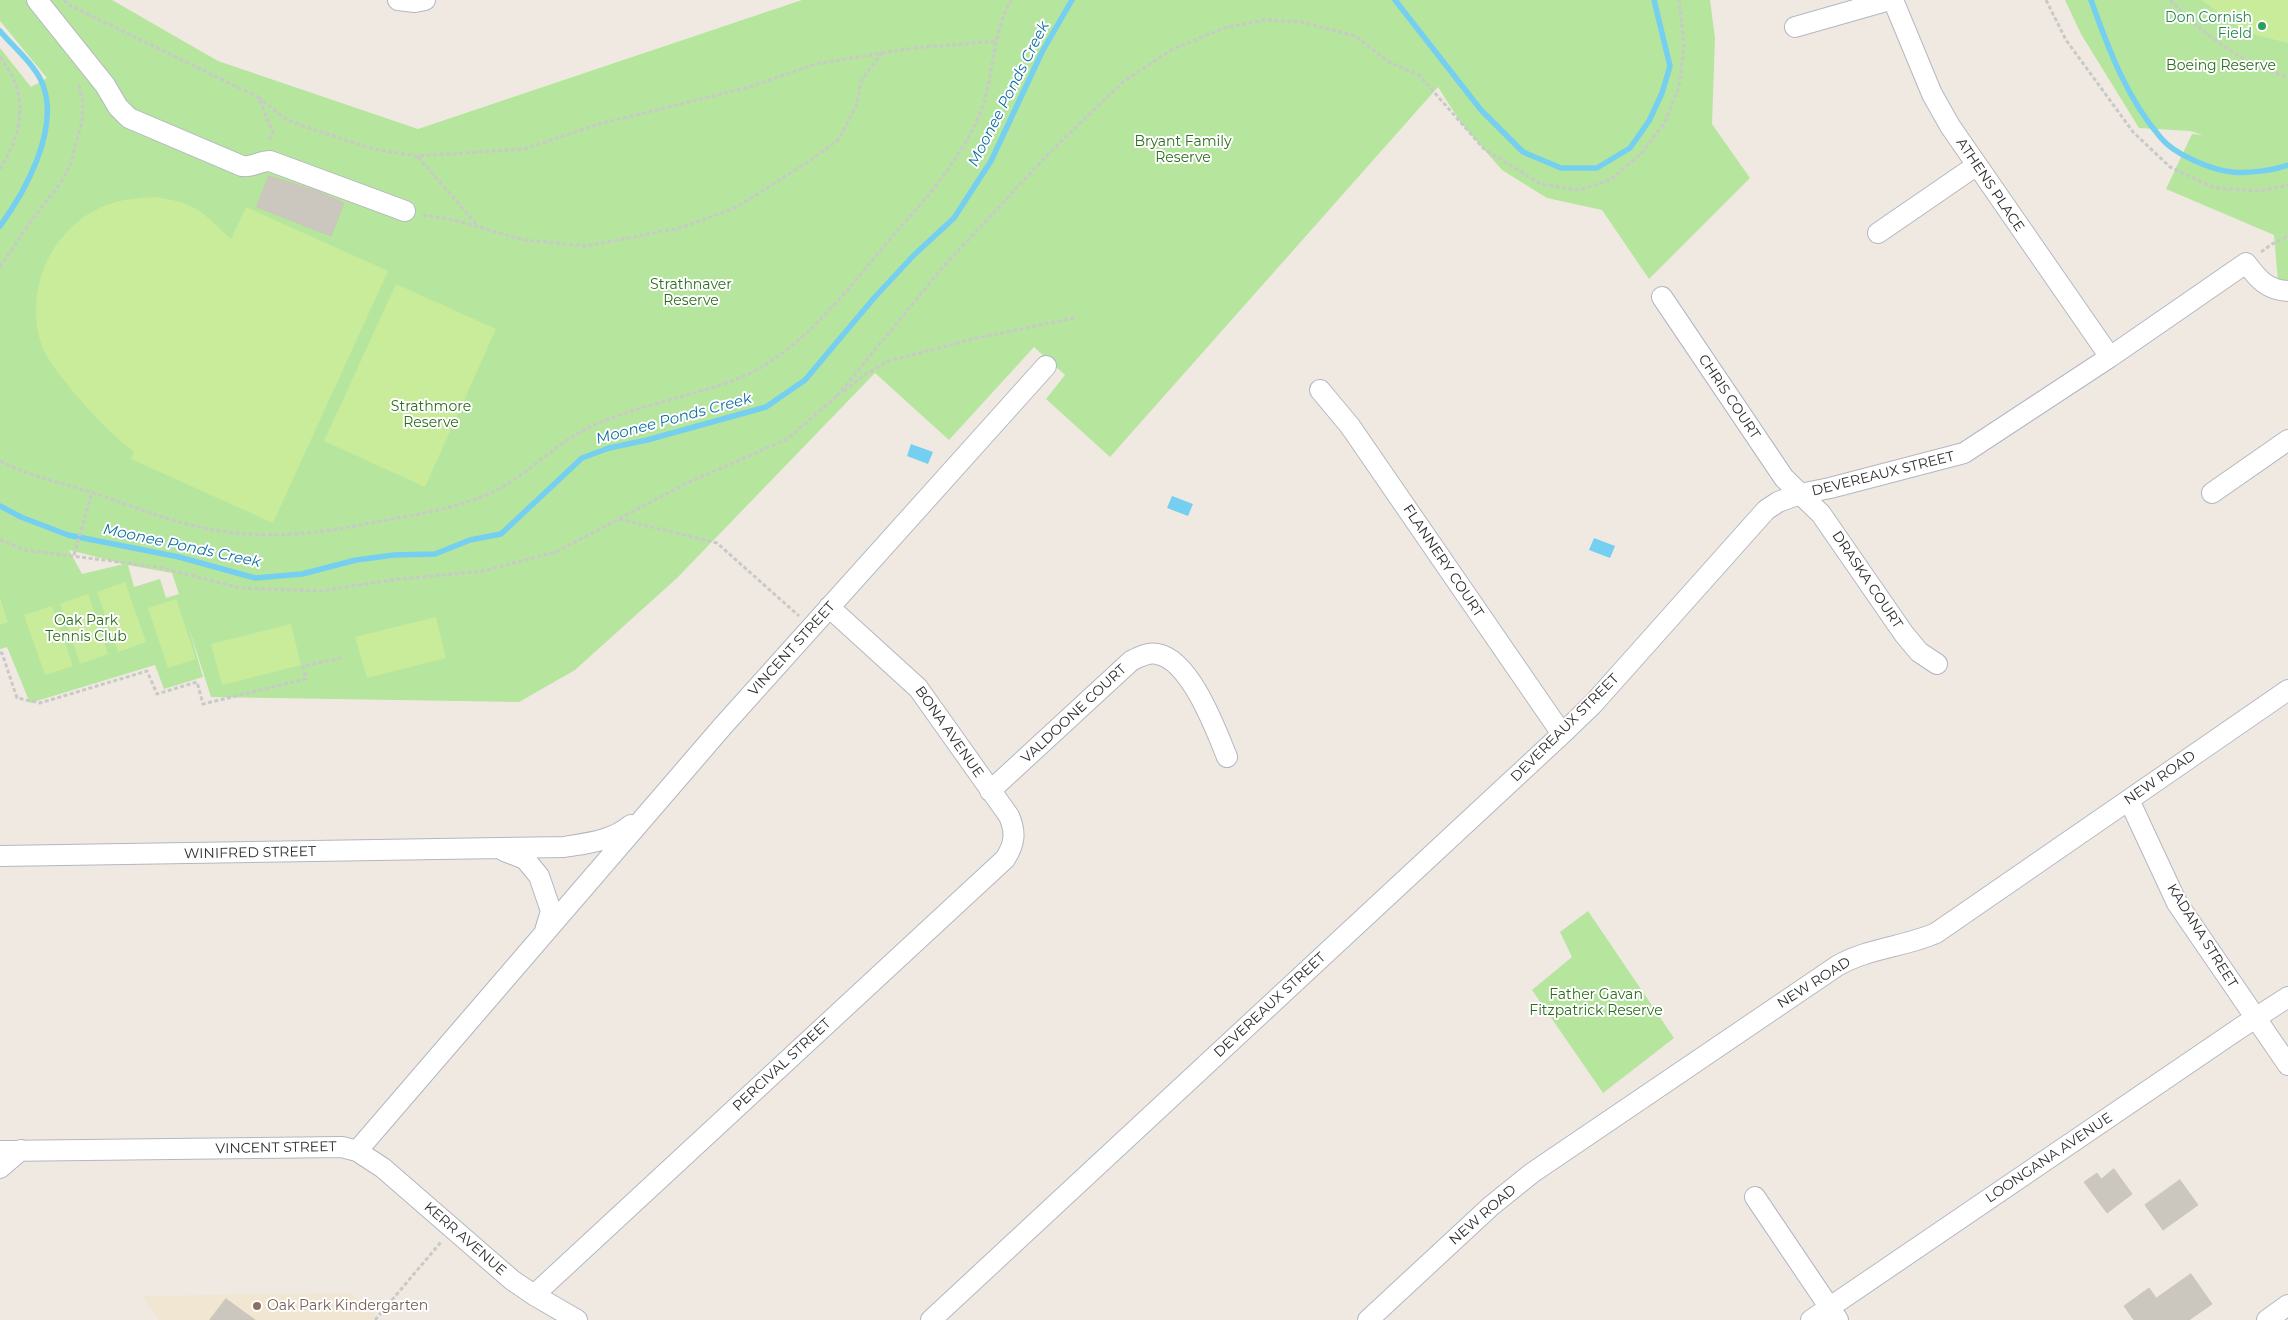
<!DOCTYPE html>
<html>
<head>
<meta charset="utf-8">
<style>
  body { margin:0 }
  canvas { display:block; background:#efe9e1 }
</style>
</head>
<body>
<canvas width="2288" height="1320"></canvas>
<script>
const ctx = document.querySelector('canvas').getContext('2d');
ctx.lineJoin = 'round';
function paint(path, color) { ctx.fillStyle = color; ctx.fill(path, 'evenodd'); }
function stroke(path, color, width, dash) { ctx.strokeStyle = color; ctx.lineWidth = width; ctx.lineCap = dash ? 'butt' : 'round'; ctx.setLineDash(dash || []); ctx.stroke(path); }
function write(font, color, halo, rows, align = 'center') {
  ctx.font = font + ' Montserrat,sans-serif'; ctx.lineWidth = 4; ctx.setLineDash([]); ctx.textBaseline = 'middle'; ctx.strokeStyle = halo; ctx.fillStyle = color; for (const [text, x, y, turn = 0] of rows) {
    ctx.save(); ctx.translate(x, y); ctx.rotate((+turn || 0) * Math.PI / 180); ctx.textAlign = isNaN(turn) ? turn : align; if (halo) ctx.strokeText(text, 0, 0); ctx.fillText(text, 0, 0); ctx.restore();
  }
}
paint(new Path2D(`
  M350,1293L376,1315L372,1320H159L142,1296Z`), '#f0e6d1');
paint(new Path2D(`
  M0,0H112L218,61L418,129L802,0H1710L1715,38L1712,124L1750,178L1649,279L1602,210L1547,198L1502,170L1461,123L1438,87L1110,457L1046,399L1065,375L1034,347L949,440L875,373L677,578L575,670L519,702L211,697L188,625L203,677L164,689L155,665L30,703L7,647L0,649V48L31,87L47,78L0,21ZM69,550L124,564L82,574ZM128,565L172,573L179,594L166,598L160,579L134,587Z
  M2065,0H2288V281H2278L2274,235L2166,189L2192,134L2203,135L2190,131L2139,128L2081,34Z
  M1588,911L1674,1038L1603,1093L1532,990L1572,957L1560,932Z`), '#b6e59e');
paint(new Path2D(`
  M2201,0H2288V43L2247,33Z
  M155,197C197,203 202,212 231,239L246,207L388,271L273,523L131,459L134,451C112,438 50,370 42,346C23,291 51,226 107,205C122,199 139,198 155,197Z
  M396,284L496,329L425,487L324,441Z
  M125,582L146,642L118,652L97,592Z
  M88,594L108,654L80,664L60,604Z
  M0,598L8,622L0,625Z
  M176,599L196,659L168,668L148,608Z
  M52,606L73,666L45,675L24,615Z
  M436,617L446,658L367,678L355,637Z
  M291,624L301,665L222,685L211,644Z`), '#c9ec9a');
paint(new Path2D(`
  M911,444L933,452L928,464L907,456Z
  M1172,496L1193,504L1188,516L1167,508Z
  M1594,538L1615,546L1610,558L1589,550Z`), '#75cff0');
stroke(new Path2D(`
  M1395,0L1481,110L1523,152L1561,168H1597L1630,148L1649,121L1662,93L1670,66L1654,0
  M2091,0C2108,48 2127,99 2161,138C2174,154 2211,170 2232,172C2247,174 2274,170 2288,165
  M0,31C14,48 38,67 44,88C58,132 25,192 0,226
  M0,506L21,517L68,535L179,557L255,578L302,574L356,560L394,555L435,554L470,540L501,534L582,458L609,448L647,440L766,407L805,380L874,298L914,255L954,218L991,161L1042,52L1072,0`), '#75cff0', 5.5);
const building = new Path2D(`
  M269,176L317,191L344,203L331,236L257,207Z
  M2114,1169L2132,1194L2107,1213L2084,1182L2097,1173L2101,1179Z
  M2180,1180L2198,1205L2163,1230L2145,1205Z
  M2191,1274L2212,1304L2189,1320H2134L2124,1306L2149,1288L2156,1298Z
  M226,1299L255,1320H210Z`);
paint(building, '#cbc7bf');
stroke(building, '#cbc5ba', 1);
const minor = new Path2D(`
  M37,0L105,85L118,107L129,118L242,166C251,168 260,161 270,161L405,211
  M398,0L415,2L425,0
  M1893,0L1932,94L1950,126L2110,357
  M1795,27L1890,0
  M1878,233L1977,165
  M1662,297L1784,478L1821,514L1904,634L1919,652L1937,664
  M1320,390L1350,426L1562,734
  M2212,493L2288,440
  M990,791L1131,661C1139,657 1148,652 1157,654C1190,659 1216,730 1227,757
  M2129,800L2177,903L2288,1065
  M504,851L525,859L539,876L551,911L545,931
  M0,856L564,847C588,843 612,841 631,825
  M0,1151L342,1147L357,1151L383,1168L512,1280L534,1295L577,1320
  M357,1151L722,727L1046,366
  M0,1168L21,1150
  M1755,1197L1838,1320
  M534,1295L1005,859C1015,844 1016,832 1009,816L918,688L829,607
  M931,1320L1562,734L1593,704L1766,510L1778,502L1800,494L1830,488L1964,453L2110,357L2246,263C2258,279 2267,290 2288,291
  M1368,1320L1491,1206L1532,1173L1837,966C1868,948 1904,947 1936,933L2288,690
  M1811,1320L2240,1028L2288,997
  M2267,1320L2288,1305`);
stroke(minor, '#b4b7c1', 22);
stroke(new Path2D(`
  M64,0L69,5L258,97L273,133L268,142
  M2046,0L2066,40L2133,132L2170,167L2215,188L2259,191L2288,185
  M2170,0C2203,34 2242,64 2288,77
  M0,57C29,94 24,131 0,169
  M258,97L284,118L303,126L373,149L417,156L524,149L599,124L746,88L816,64L913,48L997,41
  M418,157L478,226
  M423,215L454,220L524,240L586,246L680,228L735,208L811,160L839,139L857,104L861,81L882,53
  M2261,252L2272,244L2288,236
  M0,267L31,221L60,184L70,165L82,122L83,102L78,83
  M844,391L866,374L888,361L977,338L1074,318
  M837,396L943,267L1051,151L1124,81L1173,49L1224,28L1264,20L1302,22L1355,36L1389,62L1419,75L1484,149L1541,184L1579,190L1610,180L1642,153L1665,122L1679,87L1684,45L1679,0
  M0,461C29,476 59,482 90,492C126,503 161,519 199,527C269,542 319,533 387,520C420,514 455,508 486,495C525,479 553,444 592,426C639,405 689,397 737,379C800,354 848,289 890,239C911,215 933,192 951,165C965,145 979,122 985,98C994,66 994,30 1011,0
  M619,519L717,543L799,616
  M0,540L25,550L158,567L240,588L321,591L391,580L483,571L556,552L685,484L787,439L837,396
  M74,555L92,492
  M0,653H2L17,698L40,703L147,671L157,694L197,682L203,704L306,679L303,666L341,658
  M375,1320L441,1242`), '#c9c9c9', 3, [4, 2.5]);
stroke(minor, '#fff', 20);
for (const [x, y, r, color] of [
  [2262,26,5,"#2e9e5b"],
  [257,1306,5,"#8d6e63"]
]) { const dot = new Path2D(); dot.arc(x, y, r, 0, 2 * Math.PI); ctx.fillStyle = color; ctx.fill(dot); stroke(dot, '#fff', 2); }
write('14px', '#27864d', '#fff', [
  ["Don Cornish",2252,18],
  ["Field",2252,34]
], 'right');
write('14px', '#2c6e1b', '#fff', [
  ["Boeing Reserve",2221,66],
  ["Bryant Family",1183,142],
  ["Reserve",1183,158],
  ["Strathnaver",691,285],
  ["Reserve",691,301],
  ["Strathmore",431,407],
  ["Reserve",431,423],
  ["Oak Park",86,621],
  ["Tennis Club",86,637],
  ["Father Gavan",1596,995],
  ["Fitzpatrick Reserve",1596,1011]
]);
write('14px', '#2e2e2e', '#fff', [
  ["ATHENS PLACE",1990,185,56],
  ["CHRIS COURT",1729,397,56],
  ["DEVEREAUX STREET",1883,474,-14],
  ["FLANNERY COURT",1443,561,56],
  ["DRASKA COURT",1867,580,56],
  ["VINCENT STREET",792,649,-48],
  ["VALDOONE COURT",1074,714,-43],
  ["DEVEREAUX STREET",1565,728,-45],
  ["BONA AVENUE",949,732,55],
  ["NEW ROAD",2160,778,-35],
  ["WINIFRED STREET",250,853,-1],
  ["KADANA STREET",2202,936,58],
  ["NEW ROAD",1814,983,-32],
  ["DEVEREAUX STREET",1270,1005,-43],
  ["PERCIVAL STREET",782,1065,-43],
  ["VINCENT STREET",276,1148,-1],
  ["LOONGANA AVENUE",2049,1158,-34],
  ["NEW ROAD",1483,1215,-41],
  ["KERR AVENUE",465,1239,41]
]);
write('14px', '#785e54', '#fff', [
  ["Oak Park Kindergarten",267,1306]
], 'left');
write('italic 15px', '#0d6fa3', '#fff', [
  ["Moonee Ponds Creek",1009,94,-63],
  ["Moonee Ponds Creek",674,419,-15],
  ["Moonee Ponds Creek",182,546,12]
]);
</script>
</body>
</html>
